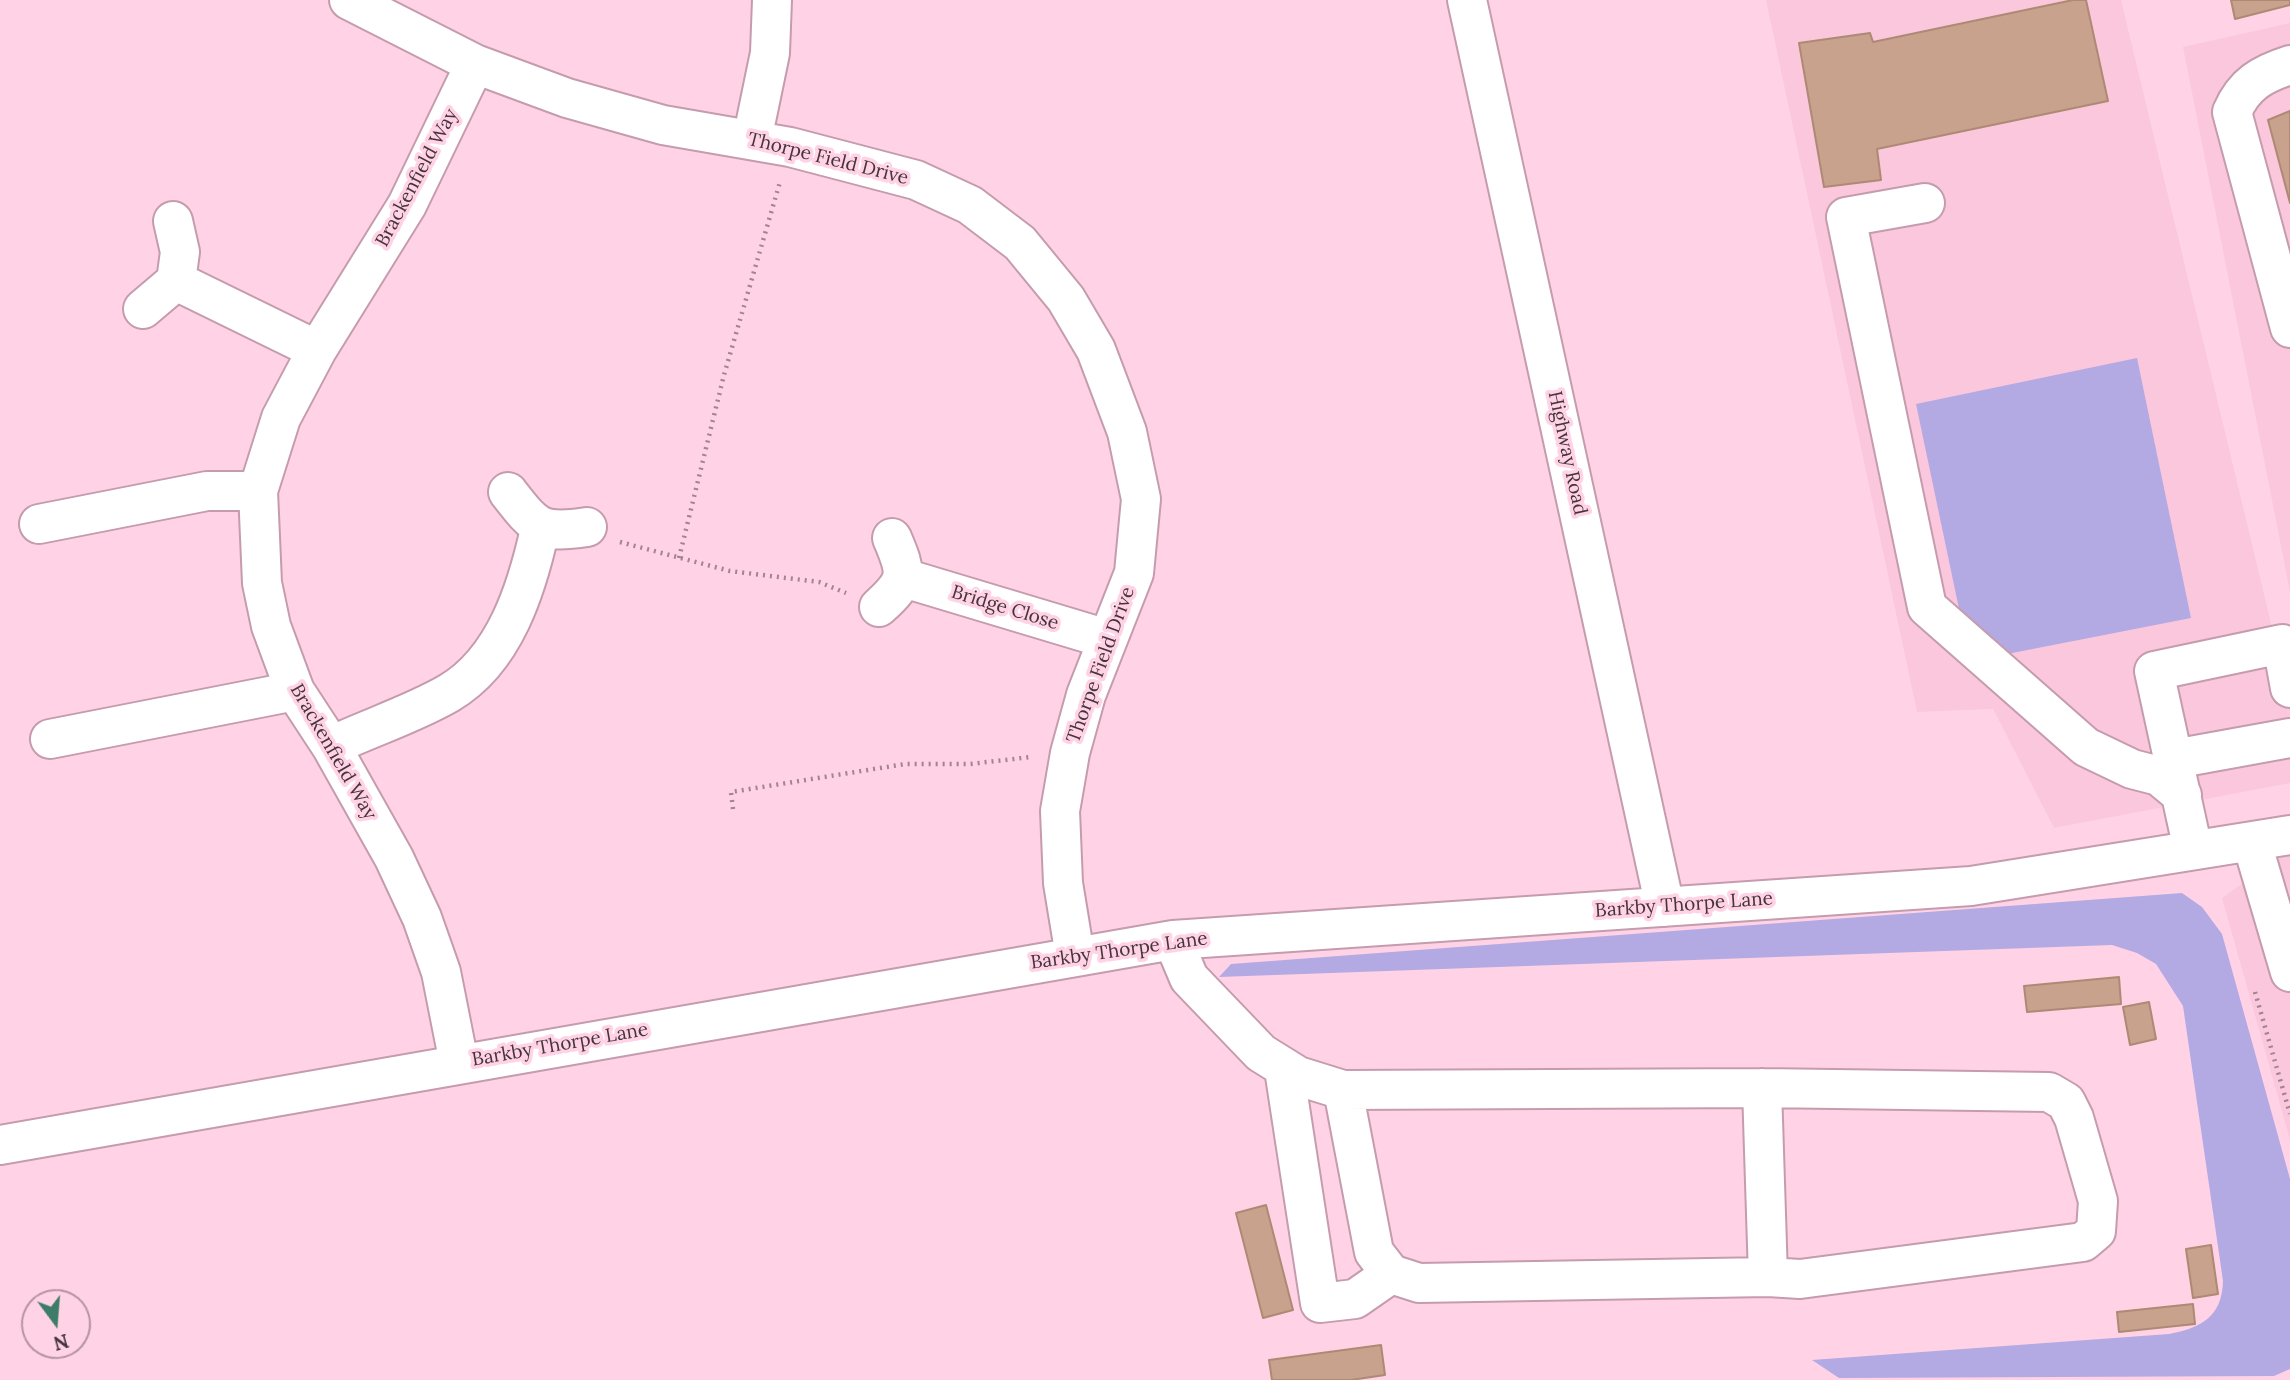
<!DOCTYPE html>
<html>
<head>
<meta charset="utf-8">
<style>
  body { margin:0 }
  #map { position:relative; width:2290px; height:1380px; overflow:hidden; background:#ffd3e5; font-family:Lora,serif }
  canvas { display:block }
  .north { position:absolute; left:21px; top:1289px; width:70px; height:70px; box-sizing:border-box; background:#ffd3e5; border:2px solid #b593a1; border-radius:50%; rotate:164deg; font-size:19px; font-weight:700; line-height:28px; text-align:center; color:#45343b }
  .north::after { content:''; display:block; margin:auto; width:24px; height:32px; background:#3d7c69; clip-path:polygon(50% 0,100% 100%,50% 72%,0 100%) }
</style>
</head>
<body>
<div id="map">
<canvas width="2290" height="1380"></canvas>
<div class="north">N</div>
</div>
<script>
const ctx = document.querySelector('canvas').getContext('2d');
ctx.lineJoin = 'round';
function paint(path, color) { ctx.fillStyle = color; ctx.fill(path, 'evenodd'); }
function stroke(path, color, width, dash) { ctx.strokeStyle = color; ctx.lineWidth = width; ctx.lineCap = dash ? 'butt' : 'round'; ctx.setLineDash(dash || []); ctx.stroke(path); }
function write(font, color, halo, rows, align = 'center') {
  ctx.font = font + ' Lora,serif'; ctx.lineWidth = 7; ctx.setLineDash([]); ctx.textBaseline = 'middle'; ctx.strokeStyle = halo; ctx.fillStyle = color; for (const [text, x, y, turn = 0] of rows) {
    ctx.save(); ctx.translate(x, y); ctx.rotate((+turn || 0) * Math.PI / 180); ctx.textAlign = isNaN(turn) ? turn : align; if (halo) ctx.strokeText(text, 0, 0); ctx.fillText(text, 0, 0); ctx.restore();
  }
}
paint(new Path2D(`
  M1766,0H2121L2290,702V783L2054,828L1993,709L1917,712Z
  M2290,23V592L2183,47Z
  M2290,849V1140L2222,898Z`), '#fbc7dd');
paint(new Path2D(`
  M2137,358L2191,618L2002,655L1962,623L1916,404Z
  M2182,893L2202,907L2222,934L2290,1179V1369L2274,1376L1839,1378L1812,1360L2169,1334C2201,1328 2222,1317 2223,1281L2183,1006L2156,964L2137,953L2112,945L1219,977L1231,964Z`), '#b3aae3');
const building = new Path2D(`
  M2073,0H2086L2108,101L1877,149L1881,180L1824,187L1799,43L1870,33L1873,42Z
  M2231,0H2290V5L2235,19Z
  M2290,111V203L2268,120Z
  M2119,977L2121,1004L2027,1012L2024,986Z
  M2149,1002L2156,1039L2130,1045L2123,1007Z
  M1266,1205L1293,1310L1263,1318L1236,1213Z
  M2211,1245L2218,1294L2193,1298L2186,1249Z
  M2193,1304L2195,1324L2119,1332L2117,1312Z
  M1381,1345L1385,1375L1351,1380H1272L1269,1360Z`);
paint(building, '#c8a28c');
stroke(building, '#ae8974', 2);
const minor = new Path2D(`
  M349,0L475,64L567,98L663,125L790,147L916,180L970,205L1020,243L1066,299L1096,350L1127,432L1141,499L1134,573L1086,695L1070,753L1060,811L1063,883L1075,956
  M1467,0L1665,907
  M2290,65C2262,74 2244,84 2232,112L2290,328
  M752,140L770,53L772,0
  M1925,203L1846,217L1927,607L2086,747L2132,769L2159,776L2182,795
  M176,281L317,350
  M143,309L176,281L180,252L173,221
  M508,492C536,528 540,534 587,527
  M39,524L207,491H258
  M904,578L1107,639
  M879,607C909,580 907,573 892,538
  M50,739L295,691
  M331,746C369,728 413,714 449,693C505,660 527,588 540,529
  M2174,759L2290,738
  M2252,843L2290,972
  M2193,850L2154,671L2282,644L2290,688
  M1173,940L1189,978L1261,1053L1298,1076L1343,1090L1762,1088L2049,1092L2066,1102L2074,1118L2098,1201L2096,1231L2083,1242L1800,1279L1768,1277L1419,1283L1391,1274L1374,1252L1343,1090
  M459,1063L441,972L422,918L394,858L331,746L295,691L271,626L262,583L258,491L281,418L317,350L407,205L475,64
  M1284,1069L1320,1303L1355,1299L1391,1274
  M1762,1088L1768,1277
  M0,1145L1173,940L1971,886L2290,835`);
stroke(minor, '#c59cad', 42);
stroke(new Path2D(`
  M620,542L730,571L819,582L846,593
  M679,558L724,375L780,182
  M733,809L731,792L905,764H970L1031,757
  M2255,992L2290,1114`), '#a28490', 4.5, [2, 5]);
stroke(minor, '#fff', 38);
write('19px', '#45343b', '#ffd3e5', [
  ["Thorpe Field Drive",828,159,14],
  ["Brackenfield Way",417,178,-62],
  ["Highway Road",1567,453,78],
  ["Bridge Close",1005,608,17],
  ["Thorpe Field Drive",1101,665,-70],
  ["Brackenfield Way",333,752,60],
  ["Barkby Thorpe Lane",1684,905,-4],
  ["Barkby Thorpe Lane",1119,951,-8],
  ["Barkby Thorpe Lane",560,1045,-10]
]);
</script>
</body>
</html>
